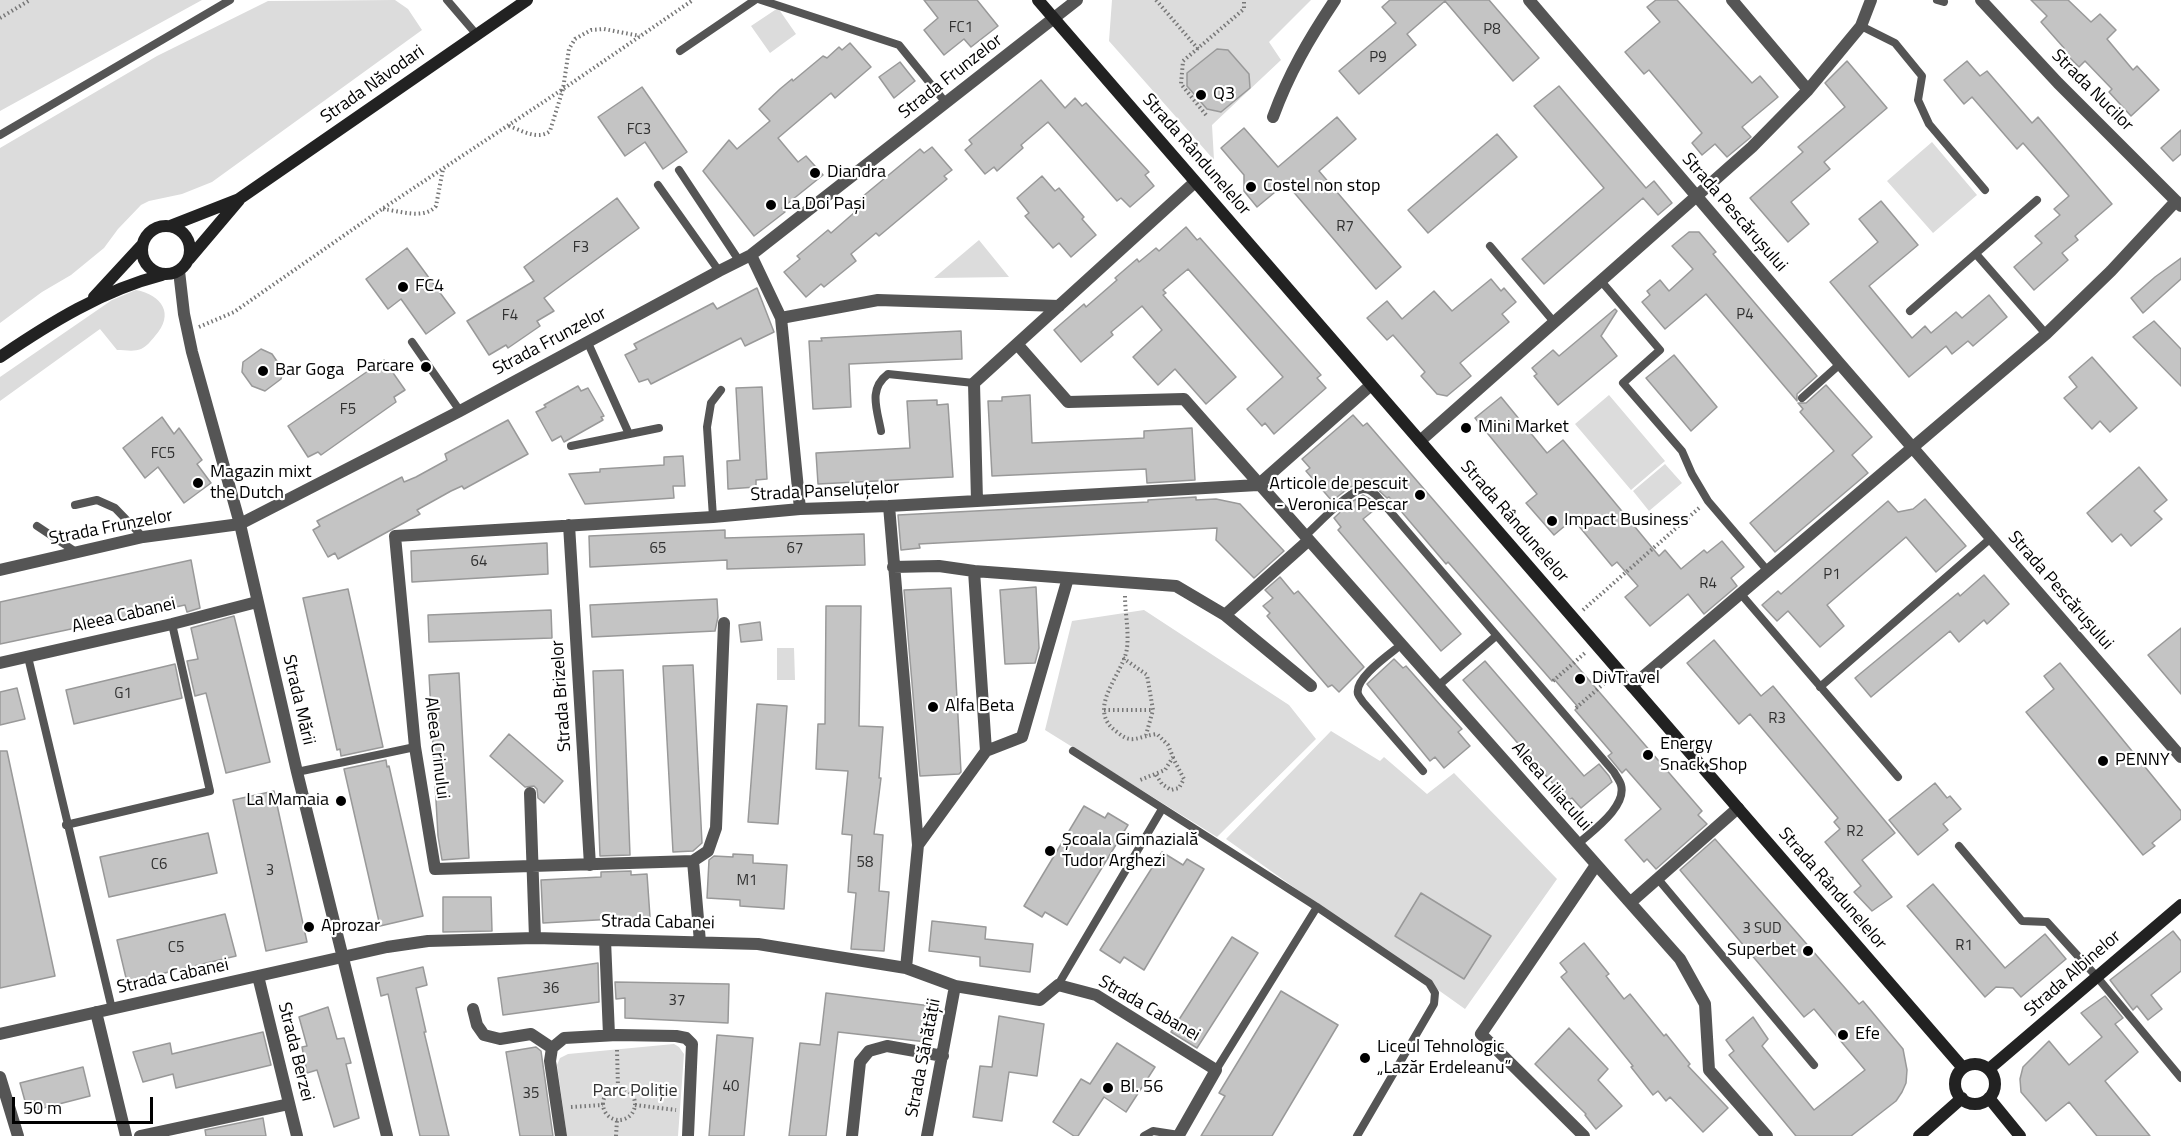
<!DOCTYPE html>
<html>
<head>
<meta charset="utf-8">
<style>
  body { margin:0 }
  #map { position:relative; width:2181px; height:1136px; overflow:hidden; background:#fff; font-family:"Titillium Web",sans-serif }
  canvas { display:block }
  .scale { position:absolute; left:12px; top:1097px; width:141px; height:27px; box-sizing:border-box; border:3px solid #000; border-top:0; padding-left:8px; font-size:18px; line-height:21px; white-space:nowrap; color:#000; -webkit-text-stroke:4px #fff; paint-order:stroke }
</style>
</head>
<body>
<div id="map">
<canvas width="2181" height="1136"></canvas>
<div class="scale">50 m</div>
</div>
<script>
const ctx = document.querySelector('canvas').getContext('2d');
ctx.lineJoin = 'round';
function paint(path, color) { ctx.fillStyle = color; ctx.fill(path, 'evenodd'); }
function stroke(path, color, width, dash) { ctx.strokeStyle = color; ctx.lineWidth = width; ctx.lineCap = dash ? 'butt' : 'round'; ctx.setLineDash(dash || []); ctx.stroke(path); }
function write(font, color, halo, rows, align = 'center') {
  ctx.font = font + ' "Titillium Web",sans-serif'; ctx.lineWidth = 4.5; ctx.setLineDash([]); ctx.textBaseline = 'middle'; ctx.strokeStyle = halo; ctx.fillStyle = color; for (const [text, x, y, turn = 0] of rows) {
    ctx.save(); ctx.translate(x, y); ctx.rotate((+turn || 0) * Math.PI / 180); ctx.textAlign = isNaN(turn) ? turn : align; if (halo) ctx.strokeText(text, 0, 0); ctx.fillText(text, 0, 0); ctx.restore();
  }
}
paint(new Path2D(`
  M0,0H202L0,111Z
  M395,0L408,9L422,30L212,182L182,194L149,201L141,205L118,229L104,248L71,275L42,292L0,323V148L157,56L268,1Z
  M1112,0H1311L1269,42L1281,60L1212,125L1214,160L1109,41Z
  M778,8L796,34L770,53L751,26Z
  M1932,142L1977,195L1933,233L1887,181Z
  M979,240L1009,277L934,278Z
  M136,290C162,295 175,314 155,336C151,341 146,347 141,349C134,352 125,350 117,350L100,329L0,401V377L112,300Z
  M1609,395L1665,461L1631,490L1575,424Z
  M1665,464L1682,483L1649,511L1633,491Z
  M1144,610L1289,705L1316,739L1217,837L1045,730L1072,621Z
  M777,648H794L795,680H777Z
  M1331,731L1380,761L1384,757L1427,794L1454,773L1557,879L1465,1009L1226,839Z
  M674,1044L679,1047L684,1054L678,1136H567L557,1065L560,1058L568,1054Z`), '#dcdcdc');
const building = new Path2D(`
  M924,0H977L998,26L971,47L964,39L944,55L924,30L938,18Z
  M1390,0H1489L1539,58L1513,81L1445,1L1407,34L1416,45L1359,94L1339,71L1396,23L1382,7Z
  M1656,0H1677L1752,83L1760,76L1778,97L1742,127L1751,137L1727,157L1715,144L1702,155L1692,143L1702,133L1649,70L1644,74L1625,52L1660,22L1647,7Z
  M2031,0H2068L2091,22L2100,14L2116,30L2107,39L2133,70L2137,66L2159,90L2131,116L2109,92L2112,89L2085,61L2079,67L2062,50L2064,48L2041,22L2047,16Z
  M850,43L871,67L835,98L831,93L778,138L798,162L806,156L823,175L782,208L785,212L754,236L703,171L729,140L737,149L770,121L759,109L780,89L792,79L793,81L823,56L827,58L839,47L842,50Z
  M1217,49L1228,50L1249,74L1250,88L1221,112L1207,109L1187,86V73Z
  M1847,61L1887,108L1824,162L1830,169L1791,202L1809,224L1788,242L1750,198L1803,152L1798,147L1845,107L1825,83Z
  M1967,61L1980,76L1987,71L2032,123L2038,117L2112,204L2075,236L2078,240L2062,253L2068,260L2034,290L2014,267L2042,243L2035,236L2060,215L2054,209L2069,196L2023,143L2017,149L1972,97L1964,104L1944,80Z
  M900,62L915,81L894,98L879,77Z
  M1041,80L1065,108L1075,98L1082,106L1086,103L1149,172L1145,175L1154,186L1130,207L1121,198L1117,201L1048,122L1021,145L1023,148L997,171L994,167L985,174L965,150L972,144L969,140Z
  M1559,86L1646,188L1654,181L1672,203L1658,215L1643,198L1544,284L1522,259L1604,188L1534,106Z
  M642,87L687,152L663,169L645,142L625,156L598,117Z
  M1337,117L1356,139L1319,171L1401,267L1376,289L1286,183L1257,207L1244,191V175L1221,148L1244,128L1278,167Z
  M2181,130V154L2173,161L2161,148Z
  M1497,134L1517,157L1428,233L1408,210Z
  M932,147L952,170L944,176L947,179L879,236L876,233L851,254L856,261L824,287L821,284L806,297L784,272L800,259L797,256L828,230L831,233L855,212L850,207L920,149L924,153Z
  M1042,176L1055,191L1059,188L1084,217L1082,219L1096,235L1071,257L1059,243L1053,248L1025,216L1029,213L1017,198Z
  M617,198L639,228L544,298L554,311L537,321L540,326L508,348L506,345L489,355L467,321L534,281L524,267Z
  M1881,201L1918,245L1869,286L1912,338L1925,326L1931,333L1956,312L1962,318L1989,295L2007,317L1973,346L1968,341L1952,354L1946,346L1909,377L1830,282L1878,242L1859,219Z
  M1186,227L1197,240L1200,238L1321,375L1317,378L1326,388L1274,434L1265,423L1262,426L1247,409L1283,377L1188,269L1163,290L1166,293L1163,295L1236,377L1206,404L1175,369L1158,385L1133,357L1162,330L1142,306L1111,332L1113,335L1081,362L1054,330L1084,304L1086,307L1117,280L1115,278L1137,259L1139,262L1156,248L1159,251Z
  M1689,232H1699L1716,252L1713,254L1817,376L1797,394V401L1706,294L1665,329L1642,302L1650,295L1647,291L1660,280L1669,291L1693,269L1672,246Z
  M407,248L455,313L426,334L401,299L388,309L366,279Z
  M2181,258V279L2143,313L2131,298L2155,277Z
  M1491,279L1501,291L1504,288L1516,302L1502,314L1509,322L1460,363L1471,376L1447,396L1437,394L1421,376L1425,372L1393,335L1387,340L1367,318L1387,301L1402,319L1434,291L1452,311Z
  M757,288L774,332L745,346L741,338L651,384L648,379L639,382L625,355L637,349L634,344L713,303L717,309Z
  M1615,309L1617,311L1601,336L1617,356L1558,405L1534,376L1537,374L1532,368L1553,350L1559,356Z
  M2154,321L2181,349V386L2133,337Z
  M961,331L962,359L849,364L851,407L813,409L809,341H822L821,338Z
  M261,349L272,354L283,370L281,379L265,391L252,386L242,372L243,362Z
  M1674,355L1717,407L1691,431L1646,378Z
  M2092,357L2137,408L2110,432L2100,421L2092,429L2064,398L2077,387L2069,377Z
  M384,360L405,390L394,397L396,402L321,455L318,452L308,457L288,426Z
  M1826,385L1872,437L1852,455L1868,473L1775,552L1750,523L1834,451L1800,412L1803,409L1798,403H1806Z
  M578,386L581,391L588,388L604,416L601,417L603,420L564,442L561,436L552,441L536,412L546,407L544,405Z
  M762,387L767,479L756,480V487L728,489L727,461L740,460L736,388Z
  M1030,395L1032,443L1144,438V431L1192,428L1195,480L1147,483L1146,469L992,476L988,401H1002V397Z
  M1501,397L1547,453L1563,440L1659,556L1665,550L1681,569L1704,550L1707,553L1722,541L1744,567L1731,578L1737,586L1704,614L1688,594L1650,626L1625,597L1638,586L1617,562L1612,566L1573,519L1554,535L1526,503L1537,494L1475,418Z
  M937,400V405L948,404L953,477L818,484L816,453L910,448L907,401Z
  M1353,415L1363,426L1367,423L1702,811L1698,815L1707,824L1656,869L1647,859L1644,862L1625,840L1661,809L1626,769L1622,773L1608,756L1612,753L1575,710L1578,707L1554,679L1552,681L1448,562L1446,564L1389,497L1387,498L1373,485L1363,483L1350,487L1332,501L1306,471L1310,468L1302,459Z
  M162,417L174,434L179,428L202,460L197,464L211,483L184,503L158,467L145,478L123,448Z
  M508,420L528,454L464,489L462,486L451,491L417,510L420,514L338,559L335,553L328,557L313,530L320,526L317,521L402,477L404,482L416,477L447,460L445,454Z
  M683,456L685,486H673L674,498L585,504L569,474L600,472V469L664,465V457Z
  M2139,467L2167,500L2154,511L2162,519L2131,546L2121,534L2112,542L2087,513Z
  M1363,495L1370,499L1378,507L1363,519L1461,634L1441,651L1338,530L1341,527L1334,518L1350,503Z
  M1196,497V500L1216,499L1240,504L1284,551L1254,578L1216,540L1217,528L919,544L920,548L901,550L898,515L1148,502V500Z
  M1925,499L1966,546L1936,572L1906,537L1827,605L1844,626L1820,647L1788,611L1777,621L1762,605L1778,591L1781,594L1888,501L1898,512L1913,509Z
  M725,530V538L864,534L865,565L727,569V560L590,567L589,536Z
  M547,543L548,574L412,582L411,551Z
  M191,560L200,608L187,612L185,605L0,644V602Z
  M1984,575L2009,604L1987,624L1984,620L1959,642L1950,631L1871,697L1855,678L1958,593L1960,596Z
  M1280,577L1294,594L1298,591L1364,667L1339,692L1332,685L1328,687L1267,616L1270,613L1263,606L1273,598L1265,590Z
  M1036,587L1039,648L1035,663L1005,664L1000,590Z
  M951,588L961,772L959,774L920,776L904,590Z
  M348,589L383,747L341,756L340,749L337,750L303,598Z
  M717,599L718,617L715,631L592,637L590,605Z
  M826,606H861L859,726L883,727L879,778H881L874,834L883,835L879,891L889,892L884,951L851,949L856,893L848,892L852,835L842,834L848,771L816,769L818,724H825Z
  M551,610L552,638L429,642L428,615Z
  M234,616L270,762L226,773L206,693L195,696L187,661L198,659L191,628Z
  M760,622L762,640L741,642L739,625Z
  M2181,628V694L2148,655Z
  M1714,640L1761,696L1773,686L1895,833L1862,860L1892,897L1872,911L1854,892L1861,886L1825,842L1840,829L1834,822L1838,818L1750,714L1739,724L1687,663Z
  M1394,659L1403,668L1406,666L1442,707L1462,729L1458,732L1470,746L1444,768L1435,757L1430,761L1367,684Z
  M1485,661L1584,776L1599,764L1609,776L1612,782L1581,808L1572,798L1568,801L1463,680Z
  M2060,663L2181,811V819L2152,843L2155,846L2143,855L2026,712L2054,689L2044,676Z
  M175,664L182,698L74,724L66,690Z
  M693,665L702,843L693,851L673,852L663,666Z
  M623,670L630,855L600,856L593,671Z
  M459,673L469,858L442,860L438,836L429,675Z
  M17,688L25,719L0,725V692Z
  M757,704L787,706L778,824L748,822Z
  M509,734L563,781L544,803L538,798L537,789L534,786L525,787L490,756Z
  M0,751H7L55,976L0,988Z
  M386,760L387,767L389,766L423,916L380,926L344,769Z
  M1935,783L1947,798L1950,796L1961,809L1943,824L1948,830L1918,855L1889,820Z
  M274,791L307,942L266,951L233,800Z
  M1084,806L1105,818L1108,813L1128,825L1067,925L1045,912L1042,917L1024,906Z
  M208,833L217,873L109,897L100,857Z
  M1715,839L1859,1004L1863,1001L1903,1049L1907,1070L1906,1083L1902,1092L1896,1101L1851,1136H1796L1729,1055L1734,1051L1726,1040L1753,1017L1768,1039L1762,1046L1814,1110L1865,1070L1814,1009L1804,1017L1680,870Z
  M1162,852L1183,865L1187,859L1204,869L1144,970L1124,957L1120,963L1100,950Z
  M733,854L753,855V863L787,865L784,909L740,906V900L707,898L709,860L714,856L733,857Z
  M631,871V875L647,874L650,917L543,923L541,880L601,877V872Z
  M1933,884L2005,968L2045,934L2066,959L2021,997L2013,988L1996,987L1985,997L1907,906Z
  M1421,893L1491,936L1464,979L1395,936Z
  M443,897H491L492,931L443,932Z
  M225,914L236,956L127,982L117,940Z
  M932,921L986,927L985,939L1033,944L1030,972L980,966V957L929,951Z
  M2173,931L2181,941V971L2151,995L2162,1009L2148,1020L2137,1006L2133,1010L2110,980Z
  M1232,937L1258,953L1197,1048L1171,1032Z
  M1584,943L1609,974L1606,976L1624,999L1630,994L1664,1036L1666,1034L1690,1064L1688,1066L1728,1108L1703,1132L1670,1097L1666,1101L1658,1091L1653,1095L1631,1067L1633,1066L1561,977L1567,972L1560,963Z
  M598,963L599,1002L503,1015L498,978Z
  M423,967L427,985L416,988L426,1032H424L449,1136H420L388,994L381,996L377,978Z
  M615,982L729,984L728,1023L625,1018V998L616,999Z
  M1281,991L1338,1025L1272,1136H1201L1225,1096L1219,1093Z
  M826,993L931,1006L927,1042L838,1032L826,1136H789L800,1043L820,1045Z
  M2105,996L2123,1018L2115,1024L2138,1052L2105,1081L2150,1136H2097L2069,1102L2046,1121L2021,1092L2020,1079L2023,1067L2049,1041L2069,1065L2102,1037L2081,1013Z
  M328,1007L337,1039L344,1038L351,1063L346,1064L359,1118L334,1127L317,1070L307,1073L302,1047L307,1046L299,1017Z
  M999,1016L1044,1024L1037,1076L1009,1072L1002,1121L973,1117L980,1066L992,1067Z
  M1569,1028L1608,1069L1598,1080L1622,1106L1596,1129L1585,1115L1586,1114L1535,1064Z
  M263,1032L271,1065L176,1088L173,1074L143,1082L133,1052L170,1043L172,1054Z
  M717,1035L753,1038L744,1136H709Z
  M1117,1043L1155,1067L1126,1112L1104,1097L1078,1136H1074L1053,1122L1081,1079L1090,1084Z
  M536,1047L541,1051L553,1136H520L506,1052Z
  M83,1067L90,1096L28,1112L20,1083Z
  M263,1118L266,1136H206L205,1130Z`);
paint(building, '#c4c4c4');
stroke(building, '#999', 1.5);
stroke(new Path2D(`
  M1156,0L1198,49
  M0,18L30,0
  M1206,115L1181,84L1183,61L1244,9V0
  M509,126C521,130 538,141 550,131L563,89L569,49L575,39L591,30L604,29L640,36
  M383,209C400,211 424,220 436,206L443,169
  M199,327L234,312L382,209L563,89L693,0
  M1125,596C1125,612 1129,631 1127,648C1124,674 1084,709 1117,732C1122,736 1127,740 1134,739C1141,738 1148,735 1157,734L1168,745L1173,757L1165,770L1140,780
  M1583,610L1699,508
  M1123,658L1147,675L1153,710L1146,735
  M1553,681L1585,653
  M1576,708L1608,680
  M1104,710H1153
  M1156,775L1162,784L1171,790L1179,788L1184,779L1173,758
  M617,1050L618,1088
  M603 1104a16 16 0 1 1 32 0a16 16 0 1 1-32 0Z
  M635,1105L676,1110
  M571,1107L603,1105
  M616,1136L617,1120`), '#777', 4, [1.5, 3]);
stroke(new Path2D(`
  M447,0L477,35
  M761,0L899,45L946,103
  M1937,0L1944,2
  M1861,26L1895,43L1922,76L1918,100L1929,124L1985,190
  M680,51L755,0
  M0,135L230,0
  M679,170L740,262
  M658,185L719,271
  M1490,246L1554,322
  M1976,254L2046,334
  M1601,281L1660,350L1623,383L1682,451L1692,474L1708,501L1767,570
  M1910,311L2037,200
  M412,342L460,411
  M588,343L629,434
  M1802,398L1840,364
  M881,431C877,409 868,389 888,374L974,383
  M571,446L659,428
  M75,505L97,500L115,508L143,537
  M713,517L707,427L711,403L721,390
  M37,526L76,552
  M1305,536C1317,525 1345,495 1359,490C1366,487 1371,491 1376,495L1614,772C1616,776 1620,781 1621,785C1627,807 1592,831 1578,844
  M1740,593L1898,777
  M1402,644C1390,654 1354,678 1358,694C1359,697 1362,700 1363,702L1423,771
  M28,657L112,1009
  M1439,685L1496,636
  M1820,687L1991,538
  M1073,751L1317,907L1429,983L1435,993L1434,1004L1357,1136
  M297,772L415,747
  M66,825L210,791L172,624
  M1959,846L2022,921L2047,922L2097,977L2181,1078
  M1658,879L1814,1065
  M1058,985L1162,809
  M1216,1070L1317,907
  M1144,1136L1153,1131L1179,1135`), '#555', 8);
stroke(new Path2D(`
  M1529,0L1840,364L2181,757
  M1732,0L1808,90
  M1981,0L2058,83L2181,206
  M1273,117C1289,73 1309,39 1335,0
  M751,255L781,318L800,509
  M179,271L184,314L192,352L240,524L297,772L387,1136
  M781,318L878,300L1059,306
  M1017,344L1068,402L1184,399L1680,959L1705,1004L1709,1070L1767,1136
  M1420,441L1752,147L1808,90L1861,26L1871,0
  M1258,485L1371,385
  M977,501L974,383L1195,182
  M889,506L918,845L906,968
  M569,525L590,865
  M893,567L939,566L974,571L986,751L918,845
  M0,570L143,537L240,524L460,411L719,271L751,255L1077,0
  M974,571L1176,586L1225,615L1311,686
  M1225,615L1309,540
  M0,663L172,624L257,602
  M1632,686L2046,334L2111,271L2176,201
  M986,751L1022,737L1068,578
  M530,793L535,938
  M693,861L435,869L415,747L395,536L713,517L800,509L889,506L1258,485
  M1631,902L1738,808
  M605,940L609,1035
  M700,942L693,861L708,851L716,828L724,623
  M258,976L297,1136
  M473,1009L477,1025L484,1035L500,1039L531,1034L552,1048
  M96,1012L126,1136
  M0,1034L387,947L428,941L535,938L758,944L906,968L955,986L1040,1000L1058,985L1096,995L1216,1070L1179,1135
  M0,1077L18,1136
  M140,1136L289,1104
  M561,1136L550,1061L552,1048L564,1038L617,1035L676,1036L686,1038L692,1044L688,1136
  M852,1136L860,1062L869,1051L887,1046L943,1056
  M927,1136L955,986
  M1584,1136L1481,1034L1596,865`), '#555', 12);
stroke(new Path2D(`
  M1038,0L1963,1068
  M142 250a24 24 0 1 1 48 0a24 24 0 1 1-48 0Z
  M170,226L239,199L527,0
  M189,259L239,200
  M94,297L142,245
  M0,357C50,323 103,290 162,275
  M1955 1084a20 20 0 1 1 40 0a20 20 0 1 1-40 0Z
  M1989,1069L2181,905
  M1989,1098L2020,1136
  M1919,1136L1962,1098`), '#222', 12);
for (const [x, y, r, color] of [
  [1201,95,6,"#000"],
  [815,173,6,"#000"],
  [1251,187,6,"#000"],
  [771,205,6,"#000"],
  [403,287,6,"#000"],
  [426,367,6,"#000"],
  [263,371,6,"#000"],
  [1466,428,6,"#000"],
  [198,483,6,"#000"],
  [1420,495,6,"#000"],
  [1552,521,6,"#000"],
  [1580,679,6,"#000"],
  [933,707,6,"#000"],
  [1648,755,6,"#000"],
  [2103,761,6,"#000"],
  [341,801,6,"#000"],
  [1050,851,6,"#000"],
  [309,927,6,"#000"],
  [1808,951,6,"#000"],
  [1843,1035,6,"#000"],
  [1365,1058,6,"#000"],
  [1108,1088,6,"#000"]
]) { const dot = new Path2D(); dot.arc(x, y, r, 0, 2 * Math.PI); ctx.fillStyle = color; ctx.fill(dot); stroke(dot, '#fff', 2); }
write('15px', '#313131', null, [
  ["FC1",961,28],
  ["P8",1492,30],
  ["P9",1378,58],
  ["FC3",639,130],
  ["R7",1345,227],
  ["F3",581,248],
  ["P4",1745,315],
  ["F4",510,316],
  ["F5",348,410],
  ["FC5",163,454],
  ["65",658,549],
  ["67",795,549],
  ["64",479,562],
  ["P1",1832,575],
  ["R4",1708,584],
  ["G1",123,694],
  ["R3",1777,719],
  ["R2",1855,832],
  ["58",865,863],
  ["C6",159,865],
  ["3",270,871],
  ["M1",747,881],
  ["3 SUD",1762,929],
  ["R1",1964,946],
  ["C5",176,948],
  ["36",551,989],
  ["37",677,1001],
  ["40",731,1087],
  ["35",531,1094]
]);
write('18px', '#000', '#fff', [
  ["Strada Frunzelor",951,77,-38],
  ["Strada Năvodari",373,85,-35],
  ["Strada Nucilor",2092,91,45],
  ["Strada Rândunelelor",1196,155,49],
  ["Strada Pescărușului",1734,213,49],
  ["Strada Frunzelor",550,342,-28],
  ["Strada Panseluțelor",825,492,-3],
  ["Strada Rândunelelor",1514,522,49],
  ["Strada Frunzelor",111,528,-11],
  ["Strada Pescărușului",2060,591,49],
  ["Aleea Cabanei",124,616,-13],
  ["Strada Brizelor",562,696,-94],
  ["Strada Mării",298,700,77],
  ["Aleea Crinului",436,748,83],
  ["Aleea Liliacului",1551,787,49],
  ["Strada Rândunelelor",1832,889,49],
  ["Strada Cabanei",658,923,1],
  ["Strada Albinelor",2073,974,-41],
  ["Strada Cabanei",173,977,-12],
  ["Strada Cabanei",1149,1009,30],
  ["Strada Berzei",295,1052,76],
  ["Strada Sănătății",924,1058,-79]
]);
write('18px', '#000', '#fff', [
  ["Q3",1213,95],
  ["Diandra",827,173],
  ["Costel non stop",1263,187],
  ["La Doi Pași",783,205],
  ["FC4",415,287],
  ["Parcare",414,367,"right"],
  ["Bar Goga",275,371],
  ["Mini Market",1478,428],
  ["Magazin mixt",210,473],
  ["the Dutch",210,494],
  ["Articole de pescuit",1408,485,"right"],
  ["- Veronica Pescar",1408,506,"right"],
  ["Impact Business",1564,521],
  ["DivTravel",1592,679],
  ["Alfa Beta",945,707],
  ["Energy",1660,745],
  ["Snack Shop",1660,766],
  ["PENNY",2115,761],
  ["La Mamaia",329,801,"right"],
  ["Școala Gimnazială",1062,841],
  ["Tudor Arghezi",1062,862],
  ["Aprozar",321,927],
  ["Superbet",1796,951,"right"],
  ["Efe",1855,1035],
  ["Liceul Tehnologic",1377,1048],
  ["„Lazăr Erdeleanu”",1377,1069],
  ["Bl. 56",1120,1088]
], 'left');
write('18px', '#333', '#fff', [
  ["Parc Poliție",635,1092]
]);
</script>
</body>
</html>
